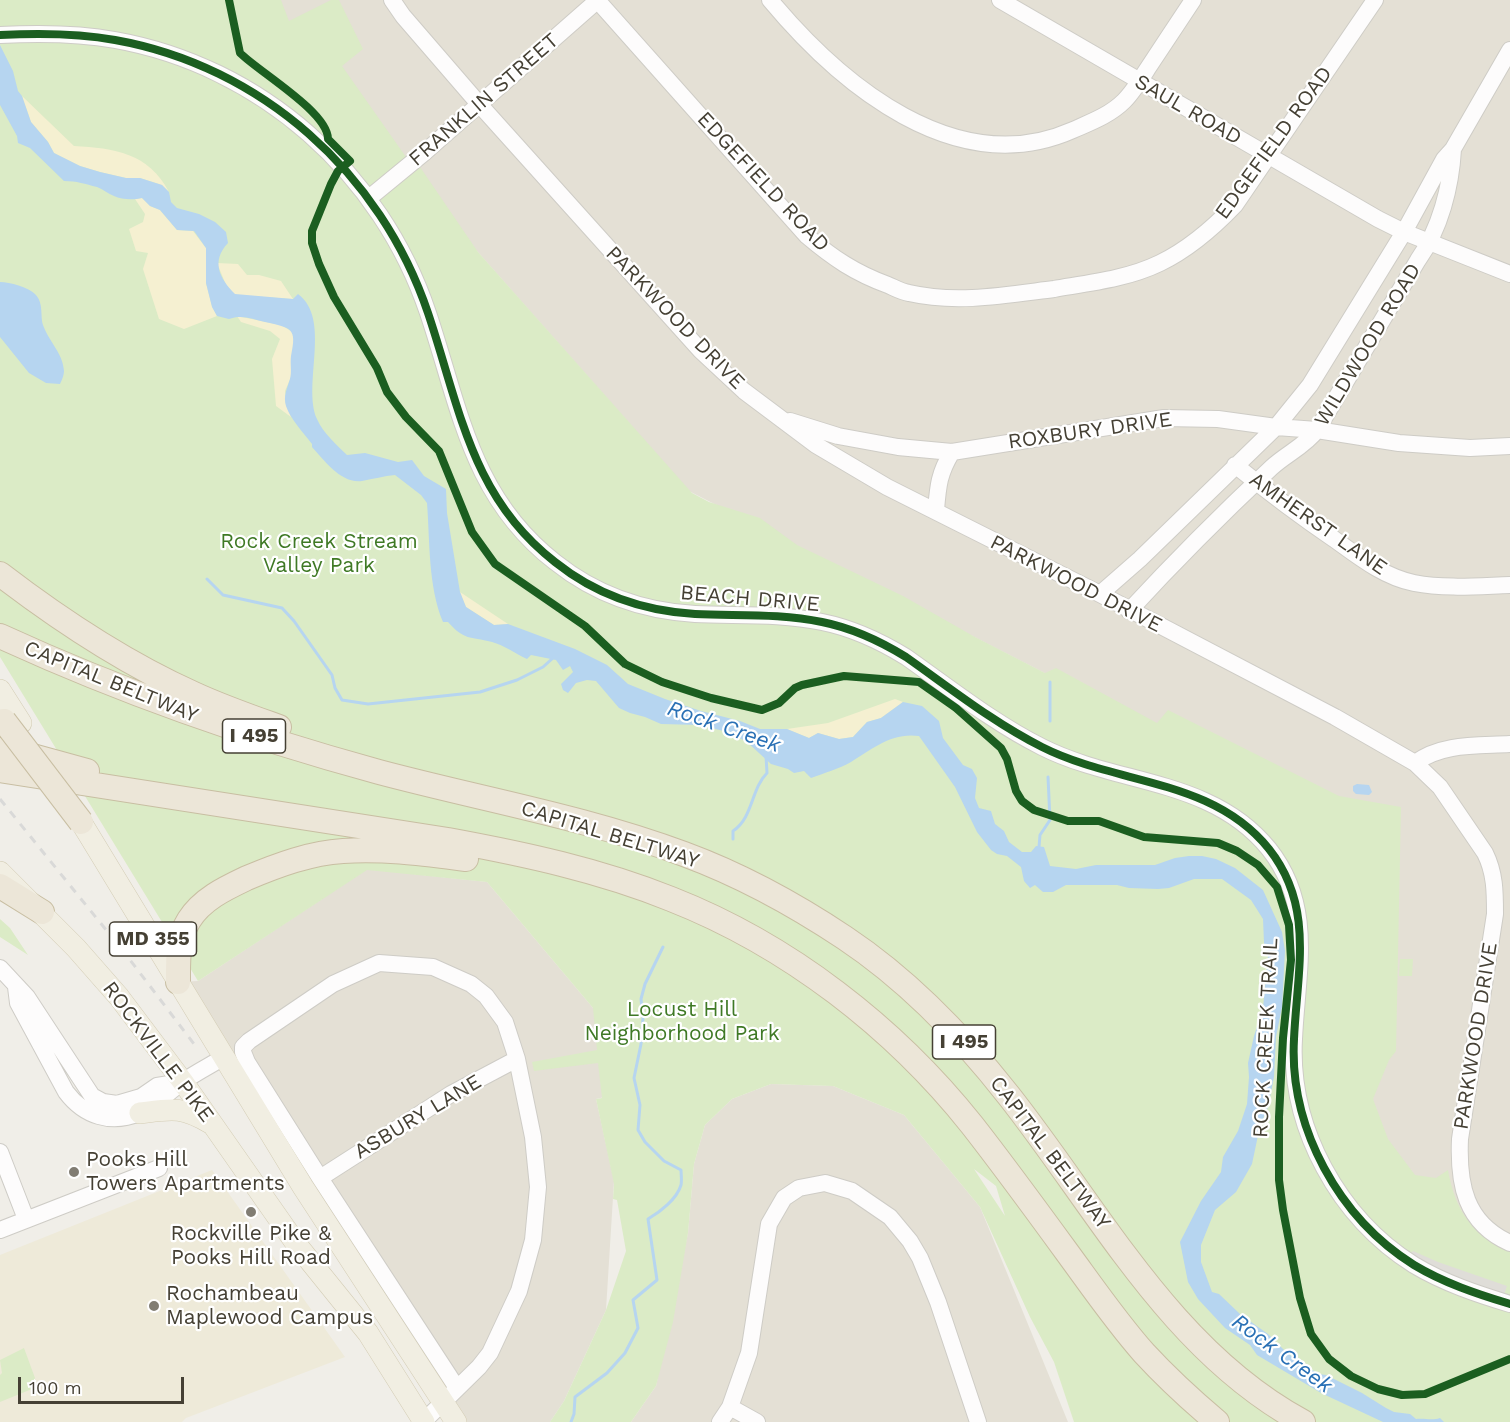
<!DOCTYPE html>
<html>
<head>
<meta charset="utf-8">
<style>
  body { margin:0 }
  #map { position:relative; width:1510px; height:1422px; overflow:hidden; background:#f0eee8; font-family:"Work Sans",sans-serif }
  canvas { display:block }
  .scale { position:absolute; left:18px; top:1377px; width:166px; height:27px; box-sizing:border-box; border:3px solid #454034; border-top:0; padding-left:8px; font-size:18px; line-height:21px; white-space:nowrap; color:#454034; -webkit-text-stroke:4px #fff; paint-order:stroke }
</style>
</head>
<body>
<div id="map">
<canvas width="1510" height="1422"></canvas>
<div class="scale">100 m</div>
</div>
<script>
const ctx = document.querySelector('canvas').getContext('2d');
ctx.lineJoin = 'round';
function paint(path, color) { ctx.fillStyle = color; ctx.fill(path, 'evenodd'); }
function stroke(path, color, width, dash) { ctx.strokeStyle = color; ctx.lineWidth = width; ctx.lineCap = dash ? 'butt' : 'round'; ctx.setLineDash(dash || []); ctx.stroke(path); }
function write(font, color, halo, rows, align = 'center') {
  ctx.font = font + ' "Work Sans",sans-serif'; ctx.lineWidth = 4.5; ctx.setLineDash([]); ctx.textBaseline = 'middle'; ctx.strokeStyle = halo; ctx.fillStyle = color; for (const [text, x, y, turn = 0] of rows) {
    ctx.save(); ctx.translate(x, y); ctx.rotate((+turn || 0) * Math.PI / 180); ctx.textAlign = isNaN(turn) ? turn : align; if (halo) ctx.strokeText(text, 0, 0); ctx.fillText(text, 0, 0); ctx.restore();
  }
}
paint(new Path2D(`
  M266,0H1510V1260L1455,1248L1362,1099L1249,780L1070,686L689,491L415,181Z
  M367,869L487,882L609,1027L621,1093L596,1099L614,1181L606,1310L564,1401L550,1422H456L178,982L198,981Z
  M771,1084L833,1086L904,1115L980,1207L1068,1422H631L656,1386L688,1233L694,1164L705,1125L732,1099Z`), '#e4e0d5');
paint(new Path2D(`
  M212,1170L345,1357L186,1418L182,1422H0V1255Z`), '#eeead9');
paint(new Path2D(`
  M0,0H281L289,21L331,0H339L363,49L342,66L406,157L400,162L411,175L420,167L478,252L692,493L709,502L760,518L797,545L903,596L975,637L1045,673L1056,668L1157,723L1168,710L1339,796L1401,807L1396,1051L1389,1060L1373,1099L1388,1139L1415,1175L1436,1178L1448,1170C1455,1210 1472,1235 1510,1251V1422H1074L1054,1362L1030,1317L980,1207L904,1115L833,1086L771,1084L732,1099L705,1125L694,1164L688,1233L673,1322L656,1386L631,1422H550L564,1401L606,1310L626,1251L617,1200L613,1199L614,1184L596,1099L602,1098L598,1063L534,1071L532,1062L597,1050L593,1008L487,882L367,870L198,981L0,657ZM974,1169L996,1186L1005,1216Z
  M0,919L10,928L28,955L0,937Z
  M1400,959H1413L1412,976H1399Z
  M24,1348L35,1378L32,1389L0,1402V1375L2,1373L0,1360Z`), '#dbebc6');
paint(new Path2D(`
  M22,96L74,146C114,148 149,153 169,192L162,185L140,178H126L100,172L80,166L54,153L48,142L31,122Z
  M142,198L150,206L160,210L177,230L193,231L206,248V283L212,306L217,316L184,329L159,319L143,269L148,253L136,251L129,229L143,222L145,214L135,199Z
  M217,263L238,264L247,275H259L281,281L293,299L235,295L226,285Z
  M237,316L281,325L291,331L296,340L291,359V377L285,391L286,405L291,417L276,406L272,359L280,339L270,331L241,322Z
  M460,592L508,624L494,625L466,607Z
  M895,699L903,702L881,718L867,722L853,737L839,739L818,733L809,738L787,729L828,723Z`), '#f5f0d1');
paint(new Path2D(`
  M1413,1251L1438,1262L1507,1286L1504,1295L1478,1288L1409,1255Z`), '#dfddd8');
paint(new Path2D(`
  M0,45L13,71L18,91L22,96L31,122L48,142L54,153L80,166L100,172L126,178H140L162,185L169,192L171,202L177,208L199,214L215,222L226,232L228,243C211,261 219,278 235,294L293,299L298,294C332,319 302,385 317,419C323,433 337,445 347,455L365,453L398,462L412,460L424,476L446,489L447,513L460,592L466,607L494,625L508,624L575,649L607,665L628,684L665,699L701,711L740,721L760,729H787L809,738L818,733L839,739L853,737L867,722L881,718L903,702L922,706L939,721L943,738L963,765L972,769L977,778L975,798L979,808L991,811L995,824L1004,831L1009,842L1022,852H1031L1036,846L1044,847L1050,866L1076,869L1096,865H1155L1175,858L1189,856H1202L1216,859L1235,868L1263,890L1282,932L1285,951L1282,1007L1276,1037L1274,1077L1268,1107L1260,1126L1252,1164L1236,1192L1215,1210L1201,1245V1262L1212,1292L1219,1294L1240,1314L1268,1334L1285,1351L1297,1361L1319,1374L1326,1375L1362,1393L1386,1408L1394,1412L1410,1414L1416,1419C1425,1418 1432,1421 1440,1418L1444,1422H1383L1321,1393L1257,1355L1250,1345L1225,1328L1198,1299L1188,1282L1180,1242L1201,1201L1221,1172L1223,1157L1238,1131L1247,1104L1249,1077L1248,1063L1254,1036L1263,1008L1268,956L1264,943L1263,919L1251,900L1222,879H1194L1169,888L1158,889L1129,888L1117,885H1066L1053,892H1043L1035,885L1030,888L1024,881L1021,867L1007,856L997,854L991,850L977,832L955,787L919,736C892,732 872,749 851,762C839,769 824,773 811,778L804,771L794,773L788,769L771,764L747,742L728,732L699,725L661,724L645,717L630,713L619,708L596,681L587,680L576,683L568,693L563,690L561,684L573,672L570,666L563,670L556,660L531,655L527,659C516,654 504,645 492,642C469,636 465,641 448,622H443C428,586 430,542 427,503L421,495L395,475C384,476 373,479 362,481C341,484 324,460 312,447V444C303,432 291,420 286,406C283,396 287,389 290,379C292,372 290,364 291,356C297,328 292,328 265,322C253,319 241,314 229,319L217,316L212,307L206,283V248L194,231L177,230L160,210L150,206L142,198C134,200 122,200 114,196C108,194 103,189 97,187C85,184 77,181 64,181L30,148L18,143L17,136L0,105Z
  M0,282C10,282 28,287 35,294C44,303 40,315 43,325C49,342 63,353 64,371C64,375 62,380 60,384L46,383L29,373L0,337Z
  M1357,784L1369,785L1372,792L1369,795L1356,794L1353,791V786Z`), '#b6d5f0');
stroke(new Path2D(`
  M207,579L223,595L282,608L294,621L332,675L335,688L342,700L368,704L480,692L517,680L543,667L553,658
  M1050,682V721
  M733,839V831C753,818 751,789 767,773L766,756
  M1039,847L1040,835L1050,820L1048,777
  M571,1422L574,1414L575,1397L607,1373L625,1353L638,1328L633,1300L657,1280L648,1219C660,1212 677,1199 681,1185C682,1180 681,1174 681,1170L664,1161L645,1142L638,1130L640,1105L634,1078L641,1044L643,1018L641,999L645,984L663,947`), '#b6d5f0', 3);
const minor = new Path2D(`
  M392,0L403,16L479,104L701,351L744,391L816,445L887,487L1100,594L1335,717L1415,763L1440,787L1485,853C1495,873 1495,892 1495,914L1460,1139C1458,1184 1465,1223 1510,1243
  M597,0L807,236C833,258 855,273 888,285C895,288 902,292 909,293C957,304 1006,295 1054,289C1089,283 1127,279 1160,263C1189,249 1213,228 1235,205L1375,0
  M770,0C840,84 956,182 1073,130C1091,122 1110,115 1124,101C1133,92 1141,79 1148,68C1163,45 1178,23 1193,0
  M1000,0L1378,219L1404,232L1510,274
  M0,35C38,33 77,33 115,40C261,66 381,173 428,313C460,408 471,497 555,562C595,594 644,611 695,614C737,616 780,613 822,622C852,628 880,641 906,657C950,688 994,723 1042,747C1117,785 1212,778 1269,849C1315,907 1297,971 1294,1039C1289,1128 1339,1218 1414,1265C1444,1283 1477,1294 1510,1304
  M369,198L425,152L598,0
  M790,421L838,436L898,447L952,452L1164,418L1218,419L1276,427L1317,430L1399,443L1470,448L1510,446
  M1235,465C1267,491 1300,516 1334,539C1359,557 1384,577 1414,583C1446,589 1478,586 1510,585
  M936,510C938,486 939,473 952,452
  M1100,594L1140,559L1276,427L1310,385L1404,232L1444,159L1453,149L1510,50
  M1129,611C1175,561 1222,514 1271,468C1286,454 1305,446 1317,430L1418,260C1440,229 1451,187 1453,149
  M1415,763C1442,743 1477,746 1510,744
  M0,968L27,997L92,1096L103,1102L117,1104L141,1097L157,1086L182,1082
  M16,987L18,1003L66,1092C84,1116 111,1125 139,1113C156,1106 169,1091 184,1081C197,1072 211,1065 224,1057
  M0,1152L26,1219
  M320,1178L451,1094L517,1059
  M0,1230L159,1168
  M730,1407L757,1422
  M423,1422L479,1367L490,1353L519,1291L533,1240L538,1187L533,1137L517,1059L505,1022L486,996L471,984L433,967L379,963L333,984L249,1041L243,1047V1052L247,1062L320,1178L457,1388
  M720,1422L730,1407L749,1353L769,1224L784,1198L799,1188L825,1183L852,1191L890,1217L910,1241L920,1258L938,1302L978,1422`);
const major = new Path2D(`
  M0,690L21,723
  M81,822L303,1187L456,1422
  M0,872L76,948L119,997L183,1082L297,1245L368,1333L424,1422
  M140,1113C172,1109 181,1106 210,1123`);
const highway = new Path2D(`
  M0,574C60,620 125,663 194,694C222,707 251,717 279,727
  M0,636C124,693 247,736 379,772C480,799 585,817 684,854C741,875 794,904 845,938C908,980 962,1036 1009,1096C1099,1210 1171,1351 1303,1422
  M0,747L87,771
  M0,770L448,840C524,854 599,870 671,899C788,945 894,1027 972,1125C1008,1171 1042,1218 1077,1266C1098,1295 1120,1326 1144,1353C1167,1378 1191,1400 1217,1422
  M0,886L42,912
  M178,982C178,960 177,939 189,920C202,899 226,888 247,878C278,865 310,853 343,851C384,848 426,854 466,859`);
stroke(minor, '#ceccc6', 18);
stroke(major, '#d3ccb4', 22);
stroke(highway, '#c8bea2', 26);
stroke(minor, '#fdfcfc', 16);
stroke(major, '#f1eee2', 21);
stroke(highway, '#ece6d8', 24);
stroke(new Path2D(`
  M0,799L124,952L194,1044`), '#d9d9d8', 3, [8, 8]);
const highwayBridge = new Path2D(`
  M4,721L81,822`);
stroke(highwayBridge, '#c8bea2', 26, []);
stroke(highwayBridge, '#ece6d8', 24);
stroke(new Path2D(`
  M229,0L240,53C259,72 328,112 328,139L350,161L338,171L331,184L312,231V243L319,264L334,297L377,368L387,392L406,417L439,451L472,532L495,564L585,626L625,664L662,682L711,698L762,710L779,703L795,688L802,685L844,676L919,682L956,708L1001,748L1007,759L1016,791L1022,801L1034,810L1068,821H1099L1144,837L1218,843L1237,851L1258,865L1277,887L1289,925L1291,960L1283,1038L1279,1117V1180L1283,1210L1300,1298L1311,1334L1329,1359L1351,1376L1378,1389L1402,1395L1425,1394L1510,1359
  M0,35C38,33 77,33 115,40C261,66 381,173 428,313C460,408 471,497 555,562C595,594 644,611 695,614C737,616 780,613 822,622C852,628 880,641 906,657C950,688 994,723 1042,747C1117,785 1212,778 1269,849C1315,907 1297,971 1294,1039C1289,1128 1339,1218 1414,1265C1444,1283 1477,1294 1510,1304`), '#1b5e20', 8);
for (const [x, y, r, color] of [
  [74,1172,6,"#817d73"],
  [251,1212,6,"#817d73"],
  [154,1306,6,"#817d73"]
]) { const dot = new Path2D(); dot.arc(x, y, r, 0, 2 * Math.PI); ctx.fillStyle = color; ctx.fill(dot); stroke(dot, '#fff', 2); }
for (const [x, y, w] of [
  [254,736,63],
  [153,939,87],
  [964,1042,63]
]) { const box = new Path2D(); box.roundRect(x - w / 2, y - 17, w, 34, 4.5); ctx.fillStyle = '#fff'; ctx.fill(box); stroke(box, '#454034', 1.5); }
write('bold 20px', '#454034', null, [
  ["I 495",254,736],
  ["MD 355",153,939],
  ["I 495",964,1042]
]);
write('21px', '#454034', '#fff', [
  ["FRANKLIN STREET",484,100,-41],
  ["SAUL ROAD",1188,110,30],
  ["EDGEFIELD ROAD",1274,143,-54],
  ["EDGEFIELD ROAD",763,182,47],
  ["PARKWOOD DRIVE",675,318,46],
  ["WILDWOOD ROAD",1368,345,-59],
  ["ROXBURY DRIVE",1090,431,-8],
  ["AMHERST LANE",1318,524,35],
  ["PARKWOOD DRIVE",1076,584,27],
  ["BEACH DRIVE",750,599,5],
  ["CAPITAL BELTWAY",111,682,22],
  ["CAPITAL BELTWAY",610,835,17],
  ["PARKWOOD DRIVE",1476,1036,-81],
  ["ROCK CREEK TRAIL",1266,1038,-87],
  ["ROCKVILLE PIKE",158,1052,53],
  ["ASBURY LANE",418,1117,-31],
  ["CAPITAL BELTWAY",1050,1153,53]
]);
write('21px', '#3f7925', '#fff', [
  ["Rock Creek Stream",319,542],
  ["Valley Park",319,566],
  ["Locust Hill",682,1010],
  ["Neighborhood Park",682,1034]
]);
write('21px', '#454034', '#fff', [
  ["Pooks Hill",86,1160],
  ["Towers Apartments",86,1184],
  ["Rockville Pike &",251,1234,"center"],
  ["Pooks Hill Road",251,1258,"center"],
  ["Rochambeau",166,1294],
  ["Maplewood Campus",166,1318]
], 'left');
write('italic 22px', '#2970b5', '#fff', [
  ["Rock Creek",724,727,19],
  ["Rock Creek",1282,1354,36]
]);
</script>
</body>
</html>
